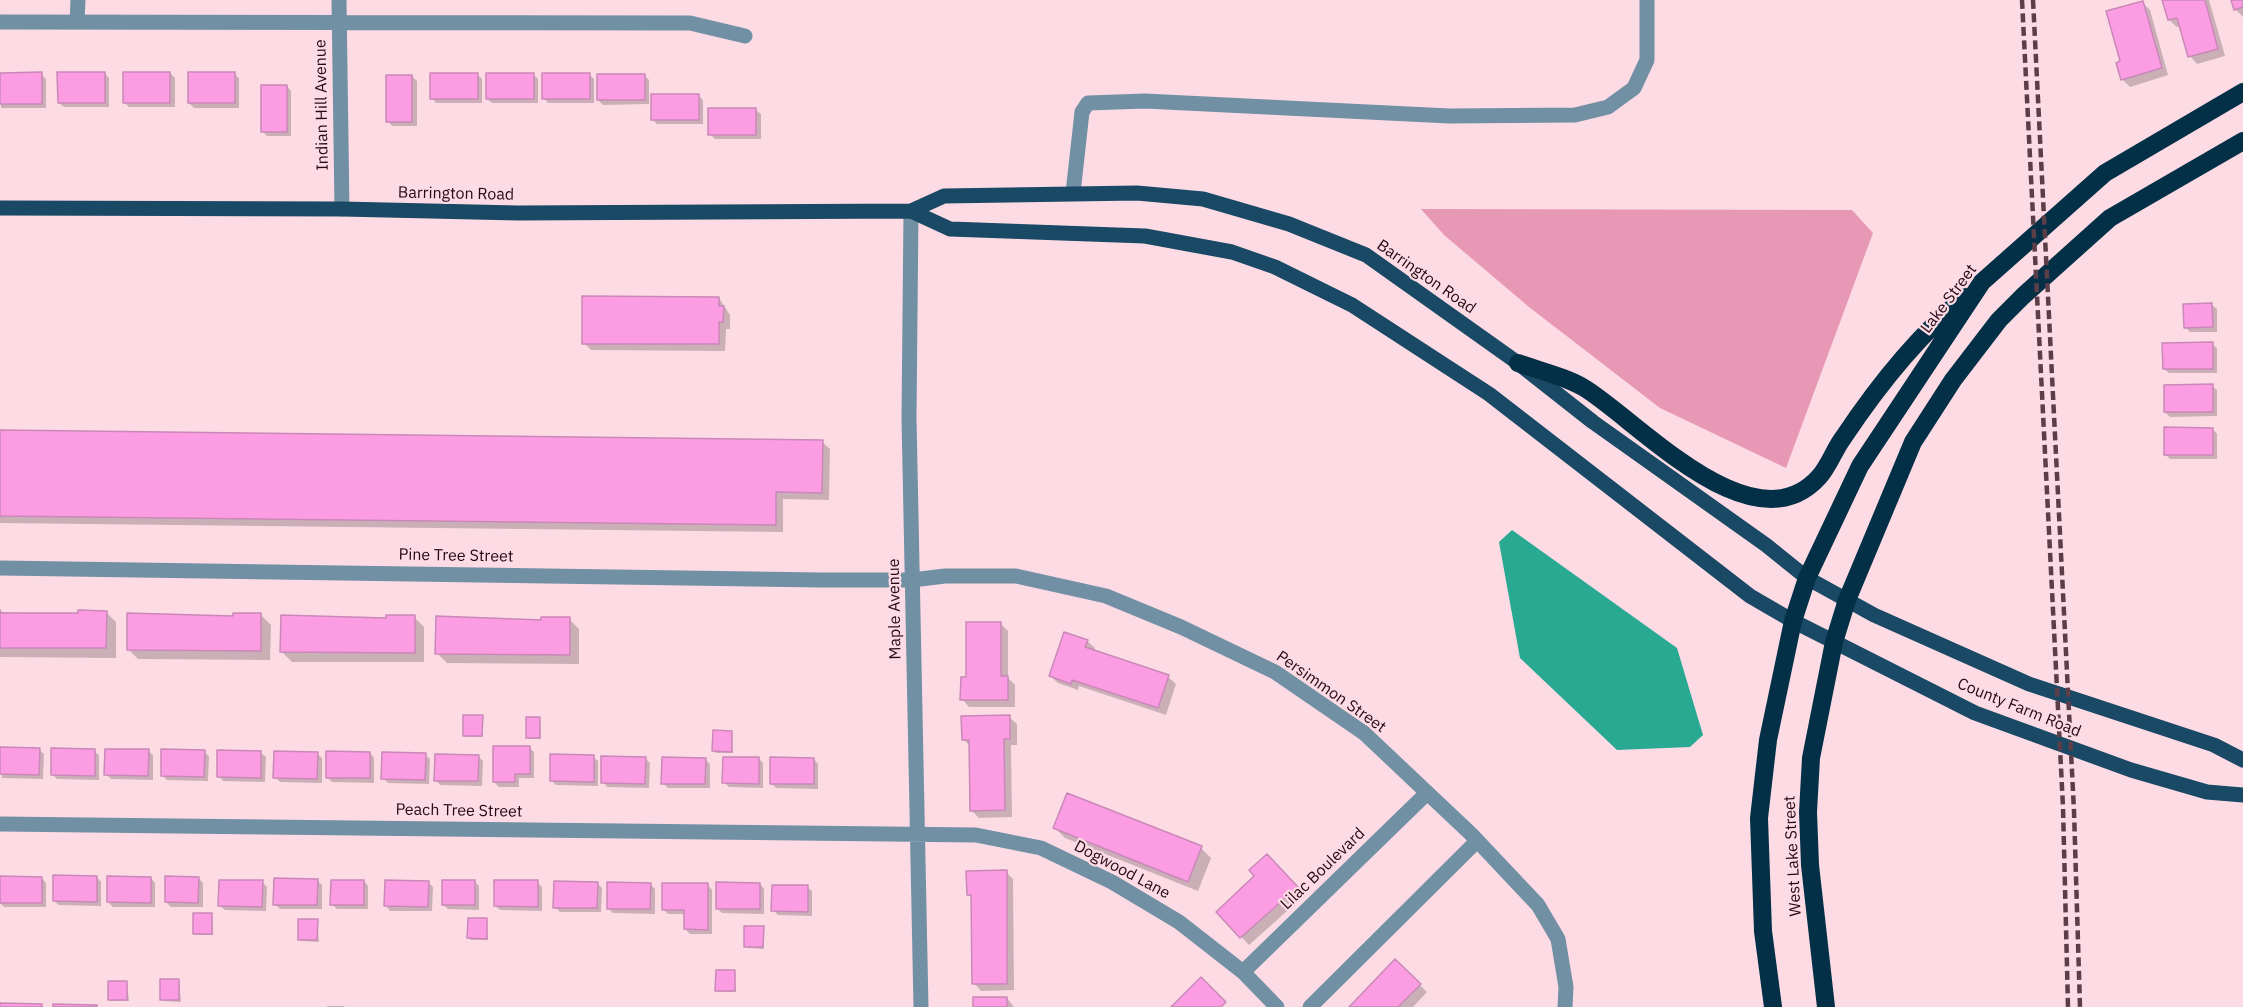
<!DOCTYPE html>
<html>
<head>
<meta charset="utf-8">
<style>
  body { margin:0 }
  canvas { display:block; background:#fddbe5 }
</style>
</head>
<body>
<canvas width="2243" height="1007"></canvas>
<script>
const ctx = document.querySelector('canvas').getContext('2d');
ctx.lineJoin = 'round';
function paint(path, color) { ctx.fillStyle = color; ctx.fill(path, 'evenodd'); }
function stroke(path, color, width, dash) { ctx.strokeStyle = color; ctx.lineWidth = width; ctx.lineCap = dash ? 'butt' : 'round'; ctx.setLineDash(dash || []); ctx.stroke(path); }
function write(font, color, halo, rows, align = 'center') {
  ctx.font = font + ' "IBM Plex Sans",sans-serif'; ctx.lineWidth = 4.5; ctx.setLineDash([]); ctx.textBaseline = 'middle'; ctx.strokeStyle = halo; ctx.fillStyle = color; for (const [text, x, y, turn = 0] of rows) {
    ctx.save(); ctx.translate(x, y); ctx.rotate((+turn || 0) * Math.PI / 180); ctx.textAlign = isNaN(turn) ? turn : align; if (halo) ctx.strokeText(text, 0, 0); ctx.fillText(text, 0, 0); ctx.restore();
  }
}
paint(new Path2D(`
  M1421,209L1852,210L1873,233L1786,468L1660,408L1529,307L1444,235Z`), '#e798b4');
paint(new Path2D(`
  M1512,530L1677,648L1703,735L1690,747L1617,750L1520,658L1499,542Z`), '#29a992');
paint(new Path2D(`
  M2164,0H2209L2225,56L2197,64L2190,56L2181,26L2177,27L2169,20Z
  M2232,0H2243V17L2235,9Z
  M2142,2L2150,10L2168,75L2130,87L2122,79V62Z
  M104,73L109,78V107H64L59,103Z
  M170,73L175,78V107H129L125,103Z
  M0,74H41L46,79V108H1Z
  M234,74L239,78V108H194L189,103Z
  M477,74L482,79V103H436L432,98Z
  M533,74L538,79V103H492L487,99Z
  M589,74L594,79V103H548L544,98Z
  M644,75L649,80V104L603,105L598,100Z
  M412,76L417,81V126H392L388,121Z
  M287,86L291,91V136H267L262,131Z
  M698,95L703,100V124H657L653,120Z
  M756,110L761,114V139H715L710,134Z
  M719,298L730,315V329H726L725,351L591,350L584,343Z
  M2212,305L2217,309V332H2190L2185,327Z
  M2212,344L2217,348V373H2169L2164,369Z
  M2212,386L2217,390V416L2170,417L2165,412Z
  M2213,429L2217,434V459H2170L2165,454Z
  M0,432L822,442L830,449L829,500L783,499V532L0,523Z
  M0,612L80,615L106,612L116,622V658L0,657Z
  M261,615L271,625L270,660L138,659L128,649L234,617Z
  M414,617L424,627V662H292L282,652L388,619Z
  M569,619L579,629V664L447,663L437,653L543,621Z
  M1001,624L1008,631V678L1015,685V707H969L962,699L967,678Z
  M1087,641L1095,648L1094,652L1168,677L1176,684L1166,715L1079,686L1078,690L1058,683L1050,676Z
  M482,717L483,737H466L464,735Z
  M1009,717L1017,724V745H1011L1012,817L979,818L971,810L970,746L963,739Z
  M539,719L541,739H529L527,737Z
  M731,732L733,753H716L714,751Z
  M529,747L534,752V778H519V787H499L494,782Z
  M0,749L39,750L44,754L43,779L2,778Z
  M94,751L99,755V780L57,779L52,774Z
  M148,751L153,755V780L111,779L106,774Z
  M204,752L209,756L208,781L167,780L162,775Z
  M261,753L266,757L265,782L223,781L219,776Z
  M370,753L374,758V783L332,782L327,777Z
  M317,754L322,758V783L280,782L275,777Z
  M425,755L430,759L429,784L388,783L383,778Z
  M478,756L483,761L482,786L440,785L436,780Z
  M593,757L598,761V786L556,785L551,780Z
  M645,758L650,763L649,788L607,787L603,782Z
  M705,759L710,764V788H668L663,783Z
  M759,759L763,763V788L729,787L724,782Z
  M814,759L818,764V789L776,788L771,783Z
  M1055,828L1201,848L1211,858L1198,891L1065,838Z
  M1267,856L1305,895L1249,945L1218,912L1256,876Z
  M1006,872L1013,879L1014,990L981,991L974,983L973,899L968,894Z
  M0,877L42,878L46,883V907H4L0,903Z
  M97,877L101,882V906L59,905L54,901Z
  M151,878L155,883V907H113L108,902Z
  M198,878L203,883V907H171L166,902Z
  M317,880L322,885V909H280L275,904Z
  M364,881L368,886V909H337L332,904Z
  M262,882L267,887L266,911L225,910L220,906Z
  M428,882L433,887L432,911H390L386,906Z
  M475,882L479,886V910L448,909L443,905Z
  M537,882L542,887V911L500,910L495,906Z
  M597,883L602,888L601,912H560L555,907Z
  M650,884L655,889V914L613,913L608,908Z
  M760,884L764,889V914L722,913L717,908Z
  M708,885L712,890V934H690L685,929V914H668L663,909Z
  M807,887L812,891V916L778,915L773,910Z
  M212,914L213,935H196L194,933Z
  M486,919L488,940H471L469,938Z
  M317,921L319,942L302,941L300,939Z
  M763,928L764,949L747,948L746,946Z
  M1395,961L1427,992L1413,1007H1351Z
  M734,972L736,992H719L717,990Z
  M179,981L181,1002L163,1001L161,999Z
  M127,983L129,1001H111L109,999Z
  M1007,998L1014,1007H975Z
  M327,1006H344L345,1007H327Z`), '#0003');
const building = new Path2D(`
  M2162,0H2205L2218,49L2188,57L2177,18L2168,20Z
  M2231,0H2243V7L2234,10Z
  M2143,1L2162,68L2121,80L2116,63L2120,61L2106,11Z
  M42,72V104H0V73Z
  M57,72H105V103H58Z
  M123,72H170V103H123Z
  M188,72H235V103H188Z
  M430,73H478V99H430Z
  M486,73H534V99H486Z
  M542,73H590V99H542Z
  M597,74H645V100H597Z
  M386,75H412V122H386Z
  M261,85H287V132H261Z
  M651,94H699V120H651Z
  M708,108H756V135H708Z
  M582,296L719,297V306H724L723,322H719V344H582Z
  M2212,303L2213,327L2184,328L2183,304Z
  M2213,342V369H2163L2162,343Z
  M2213,384V412H2164V385Z
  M2164,427L2213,428V455H2164Z
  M0,430L823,440L822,493L776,492V525L0,516Z
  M0,610L1,613H78V610L107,611L106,648H0Z
  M127,613L233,616V613H261V651L127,650Z
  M281,615L386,618V615H415V653L280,652Z
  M436,616L541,620V617H570V655L435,654Z
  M966,622H1001V676H1008V700H960L961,677H966Z
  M1064,632L1088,640L1085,647L1169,675L1158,708L1072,680L1071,684L1049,676Z
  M463,715H483L482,736H463Z
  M1010,715V739H1004L1005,810L970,811L969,740H962L961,716Z
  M526,717H540V738H526Z
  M713,730L732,731V752L712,751Z
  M493,746H530V774H515V782H493Z
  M0,747L40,748L39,775L0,774Z
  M51,748L95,749V776L51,775Z
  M105,749H149L148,776L104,775Z
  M161,749L205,750L204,777L161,776Z
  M217,750L261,751V778L217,777Z
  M274,751L318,752L317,779L273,778Z
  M326,751L370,752V778H326Z
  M382,752L426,753L425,780L381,779Z
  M435,754L479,755L478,781H434Z
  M550,754L594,755V782L550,781Z
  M601,756L646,757L645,784L601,783Z
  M662,757L706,758L705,784H661Z
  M723,757H759V784L722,783Z
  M770,757L814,758V784H770Z
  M1067,793L1202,846L1188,882L1053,828Z
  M1267,854L1298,887L1240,938L1216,912L1254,876L1249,870Z
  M1007,870V984H972L971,895H967L966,871Z
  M53,875L97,876V902L53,901Z
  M0,876L42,877V903H0Z
  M107,876L151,877V903L107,902Z
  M165,876L199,877L198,903L165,902Z
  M274,878L318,879L317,905H273Z
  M219,880H263L262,907L218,906Z
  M331,880H364V905H330Z
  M385,880L429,881L428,907L384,906Z
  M442,880H475V905H442Z
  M494,880H538V907L494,906Z
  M554,881L598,882L597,908H553Z
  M607,882L651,883L650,909H607Z
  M716,882L760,883V909H716Z
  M662,883H708V930L684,929V910H662Z
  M772,885H808V912L771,911Z
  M193,913H212V934H193Z
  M468,918H487V939L467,938Z
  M298,919H318L317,940H298Z
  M744,926H764L763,947H744Z
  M1395,959L1421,984L1398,1007H1349Z
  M716,970H735V991H715Z
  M1201,977L1226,1002L1221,1007H1171Z
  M160,979H179V1000H160Z
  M108,981H127V1000H108Z
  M973,997H1007V1007H973Z
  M0,1003L42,1004V1007H0Z
  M53,1004L97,1005V1007H53Z`);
paint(building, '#fc9de3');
stroke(building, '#c988b7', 1.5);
stroke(new Path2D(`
  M339,0L342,209
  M0,22L690,23L745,36
  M77,22L78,0
  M1073,193L1082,112L1088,103L1145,101L1449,116L1575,115L1608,107L1634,88L1647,60V0
  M911,211L909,418L921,1007
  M0,568L821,580H912L945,576H1016L1106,596L1181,627L1275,672L1364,733L1471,834L1538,905L1558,939L1566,987L1565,1007
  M0,824L976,835L1041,848L1112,882L1179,922L1243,972L1277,1007
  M1243,972L1427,793
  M1310,1007L1477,841`), '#7290a4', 15);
stroke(new Path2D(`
  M0,208L342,209L518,213L911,211L944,196L1137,193L1203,199L1289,224L1366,255L1518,363L1593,422L1766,545L1807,578L1874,615L2029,684L2214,745L2243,760
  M911,211L950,229L1145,236L1232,252L1275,267L1352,305L1489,394L1750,596L1793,621L1975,713L2131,770L2207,792L2243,795`), '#194964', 15);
stroke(new Path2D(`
  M1518,363C1540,371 1567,377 1586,389C1641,424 1754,549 1819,477C1829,466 1834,450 1843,438C1877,387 1917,336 1965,297
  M1773,1007L1763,931L1759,818L1768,740L1793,621L1807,578L1860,466L1982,282L2105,173L2243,92
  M1826,1007L1810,865L1808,812L1811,758L1834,642L1847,600L1913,442L1953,380L1999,320L2023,296L2110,218L2243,141`), '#033046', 18);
stroke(new Path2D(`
  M2022,0L2063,807L2068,1007
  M2033,0L2074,811L2080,1007`), '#5c3e49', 4.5, [9, 4.5]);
write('16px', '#250914', '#fddbe5', [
  ["Indian Hill Avenue",322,105,-91],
  ["Barrington Road",456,194,1],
  ["Barrington Road",1426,277,35],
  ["Lake Street",1949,299,-53],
  ["Pine Tree Street",456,556,1],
  ["Maple Avenue",895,609,-91],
  ["Persimmon Street",1331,692,35],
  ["County Farm Road",2019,708,22],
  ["Peach Tree Street",459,811,1],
  ["West Lake Street",1793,856,-93],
  ["Lilac Boulevard",1323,869,-44],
  ["Dogwood Lane",1122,870,28]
]);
</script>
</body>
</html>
